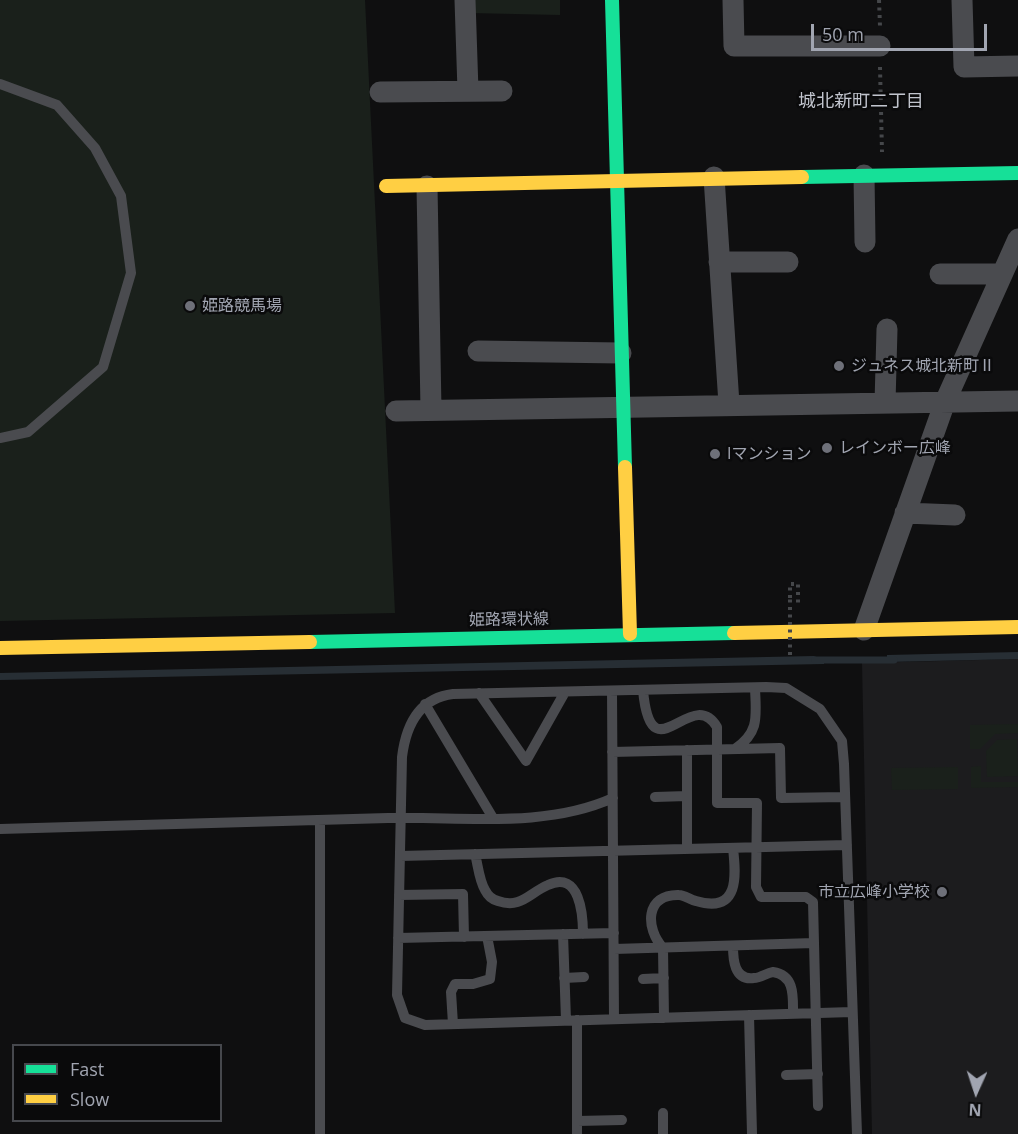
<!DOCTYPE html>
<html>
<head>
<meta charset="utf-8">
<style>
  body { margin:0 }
  #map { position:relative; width:1018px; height:1134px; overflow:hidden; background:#0f0f10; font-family:"Open Sans",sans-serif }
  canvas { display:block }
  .legend { position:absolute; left:12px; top:1044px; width:210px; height:78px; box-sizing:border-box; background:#0a0a0b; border:2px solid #46484d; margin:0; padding:8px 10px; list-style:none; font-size:18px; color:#a1a5b1 }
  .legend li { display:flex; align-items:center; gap:12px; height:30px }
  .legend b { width:30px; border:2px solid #46484d }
  .north { position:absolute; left:946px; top:1062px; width:60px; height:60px; -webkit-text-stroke:4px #0a0a0b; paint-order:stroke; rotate:183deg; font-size:16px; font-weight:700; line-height:24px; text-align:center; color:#a1a5b1 }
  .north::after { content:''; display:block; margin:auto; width:21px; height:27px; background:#a1a5b1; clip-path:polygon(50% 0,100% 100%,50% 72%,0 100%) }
  .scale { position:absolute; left:811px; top:24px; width:176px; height:27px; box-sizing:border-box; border:3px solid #a1a5b1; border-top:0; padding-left:8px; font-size:18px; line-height:21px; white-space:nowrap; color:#a1a5b1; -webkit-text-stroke:4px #0a0a0b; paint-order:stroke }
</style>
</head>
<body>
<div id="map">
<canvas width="1018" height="1134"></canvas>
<ul class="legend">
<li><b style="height:8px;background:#16e098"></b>Fast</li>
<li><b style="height:8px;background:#ffcf43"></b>Slow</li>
</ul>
<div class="north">N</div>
<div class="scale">50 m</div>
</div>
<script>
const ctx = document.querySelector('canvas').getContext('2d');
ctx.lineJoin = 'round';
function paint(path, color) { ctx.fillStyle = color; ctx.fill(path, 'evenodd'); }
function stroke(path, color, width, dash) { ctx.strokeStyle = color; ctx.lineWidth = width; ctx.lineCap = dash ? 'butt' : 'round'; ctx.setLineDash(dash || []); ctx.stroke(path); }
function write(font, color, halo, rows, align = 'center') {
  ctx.font = font + ' "Open Sans","Noto Sans JP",sans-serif'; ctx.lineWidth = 5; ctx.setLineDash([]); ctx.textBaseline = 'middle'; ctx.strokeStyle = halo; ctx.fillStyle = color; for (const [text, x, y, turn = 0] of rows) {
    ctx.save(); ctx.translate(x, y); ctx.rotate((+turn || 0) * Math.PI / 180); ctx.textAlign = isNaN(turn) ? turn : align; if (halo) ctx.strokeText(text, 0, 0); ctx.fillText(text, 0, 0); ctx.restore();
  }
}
paint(new Path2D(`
  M1018,659V1134H872L862,663Z`), '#1c1c1e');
paint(new Path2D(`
  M0,0H365L395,613L0,621Z
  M469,0H560V15L469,13Z
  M1018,724V733L995,734L980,749H970V725Z
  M1017,739L1018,776L987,777L986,751L997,740Z
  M981,766V782H1018V787L971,788V767Z
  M958,767V789L892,790L891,768Z`), '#1a201b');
paint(new Path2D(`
  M1018,652V659L887,662V655Z
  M814,656L824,660V664L0,680V673Z`), '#272e34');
stroke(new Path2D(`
  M815,660H894`), '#272e34', 7);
stroke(new Path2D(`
  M879,0L880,26
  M880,67L882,152
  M790,598V584H798V606`), '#45474a', 4, [3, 4.5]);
stroke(new Path2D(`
  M0,84L57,105L95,148L121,196L131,273L103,367L28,432L0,438
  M643,690C651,778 691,684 717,727V803H757L756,887L761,897H806L813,902L818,1106
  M612,691L614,1019
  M479,693L526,761L565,692
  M425,704L493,818
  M735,749C760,732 756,716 755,688
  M612,752L780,748L781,798L845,797
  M655,797L687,796
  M0,829C129,825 258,821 388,818C462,816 544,829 613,798
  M687,849V750
  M475,854C478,865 479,880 485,890C488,896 493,900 498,901C521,909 529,893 548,885C580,870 583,915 583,934
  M400,856L847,845
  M399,895L463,894L464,937
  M563,934L566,1020
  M398,938L614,933
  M733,946C733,959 734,981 754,978C761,978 766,973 773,972C795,975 793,997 793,1014
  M614,949L814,943
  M564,978L584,977
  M643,979L664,978
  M852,1012L425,1025L405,1018L397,995L402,757C406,725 419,698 453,694L766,687L786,688L820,709L842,741L844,764L857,1134
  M749,1015L752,1134
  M664,1018L663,948C645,928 645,894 679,895C685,895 690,900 696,901C740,914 736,875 733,848
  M577,1020V1134
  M453,1024L451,992L455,984H473L490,979L492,962L487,936
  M786,1075L818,1074
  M663,1113V1134
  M577,1121L622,1120
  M320,1134V820`), '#4a4b4f', 10);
stroke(new Path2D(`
  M465,0L468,91
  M733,0L734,46H880
  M962,0L964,67L1018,66
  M380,92L502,91
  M864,175L865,242
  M714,177L729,404
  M427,186L431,410
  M719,262H788
  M940,274H1002
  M478,351L621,353
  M885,403L887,329
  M396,411L1018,401
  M905,513L955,515
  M864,630L945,402L1018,239`), '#4a4b4f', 21);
stroke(new Path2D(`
  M612,0L625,467
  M802,177L1018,173
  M310,642L734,633`), '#16e098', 14);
stroke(new Path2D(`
  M386,186L802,177
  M625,467L630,634
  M734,633L1018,627
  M0,648L310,642`), '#ffcf43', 14);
stroke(new Path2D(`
  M790,655V598`), '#45474a', 4, [3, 4.5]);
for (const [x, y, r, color] of [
  [190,306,6,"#6e7079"],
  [839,366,6,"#6e7079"],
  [827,448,6,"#6e7079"],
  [715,454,6,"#6e7079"],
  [942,892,6,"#6e7079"]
]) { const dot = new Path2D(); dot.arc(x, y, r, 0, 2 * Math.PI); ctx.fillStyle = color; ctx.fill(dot); stroke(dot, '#0a0a0b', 2); }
write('16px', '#a1a5b1', '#0a0a0b', [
  ["姫路競馬場",202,306],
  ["ジュネス城北新町Ⅱ",851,366],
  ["レインボー広峰",839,448],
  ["Iマンション",727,454],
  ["市立広峰小学校",930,892,"right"]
], 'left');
write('16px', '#a1a5b1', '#0a0a0b', [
  ["姫路環状線",509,620,-1]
]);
write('18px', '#c1c4cd', '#0a0a0b', [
  ["城北新町二丁目",861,102]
]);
</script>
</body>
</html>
